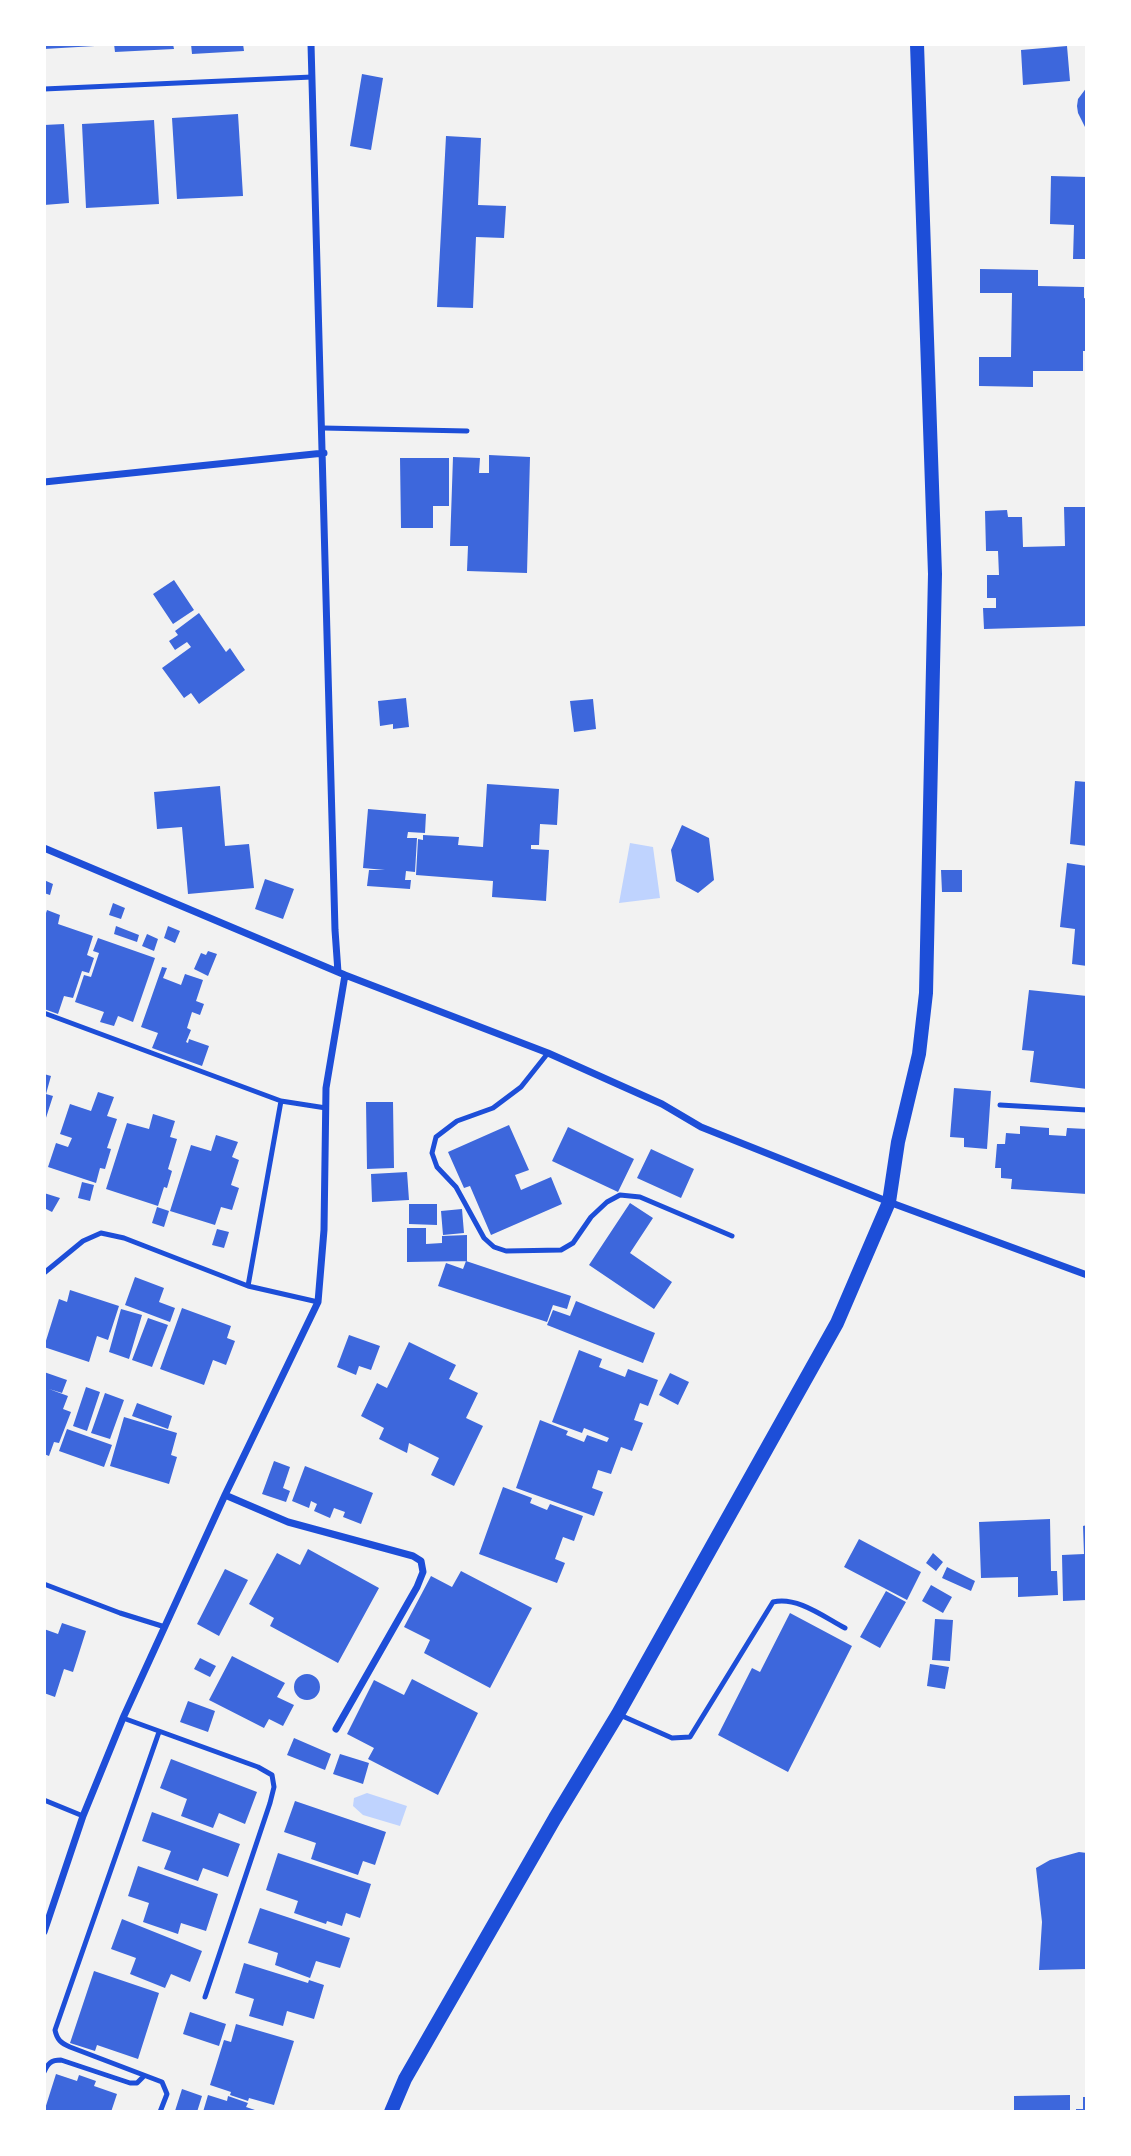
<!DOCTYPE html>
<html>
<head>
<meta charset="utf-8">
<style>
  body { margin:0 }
  #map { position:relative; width:1131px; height:2156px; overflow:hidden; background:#f2f2f2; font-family:"Work Sans",sans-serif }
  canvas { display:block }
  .frame { position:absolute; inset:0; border:46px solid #fff; pointer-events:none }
</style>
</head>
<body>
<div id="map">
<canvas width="1131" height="2156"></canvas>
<div class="frame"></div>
</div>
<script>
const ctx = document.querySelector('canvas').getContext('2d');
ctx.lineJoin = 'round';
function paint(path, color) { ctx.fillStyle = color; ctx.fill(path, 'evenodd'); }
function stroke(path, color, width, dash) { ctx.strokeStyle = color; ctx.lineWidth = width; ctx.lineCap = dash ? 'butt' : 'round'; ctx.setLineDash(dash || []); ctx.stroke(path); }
paint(new Path2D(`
  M630,843L653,847L660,898L619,903Z
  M367,1793L407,1806L400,1826L363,1815L353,1806L354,1798Z`), '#bfd3fe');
paint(new Path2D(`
  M44,44H95V46L44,49Z
  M114,44H173L174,49L115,52Z
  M191,44H243L244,51L192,54Z
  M1067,46L1070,81L1023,85L1021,50Z
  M362,74L383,78L371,150L350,146Z
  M1087,87V131L1078,113L1077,106L1078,99Z
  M238,114L243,196L177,199L172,118Z
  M154,120L159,204L86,208L82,124Z
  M64,124L69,203L44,205V125Z
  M446,136L481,138L478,205L506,206L504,238L476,237L473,308L437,307Z
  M1051,176L1087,177V259H1073L1074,225L1050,224Z
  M980,269L1038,270V286L1084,287V298L1087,299V351H1083V371H1033V387L979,386V357H1011L1012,293H980Z
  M489,455L530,457L527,573L467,571L468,546H450L453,457L480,458L479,473H489Z
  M400,458H449V506H433V528H401Z
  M1064,507H1087V626L984,629L983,608H996V598H987V575H999L998,551H986L985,511L1007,510L1008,517H1022L1023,547L1065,546Z
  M174,580L194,610L173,624L153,594Z
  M199,613L226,652L230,648L245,670L199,704L191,693L184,698L162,668L191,647L187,642L175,650L169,641L178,635L175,631Z
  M406,698L409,727L393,729V724L380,726L378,701Z
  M593,699L596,729L574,732L570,701Z
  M1075,781L1087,782V846L1070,844Z
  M487,784L559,789L557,825L540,824L539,845H531V849L549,850L546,901L492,897L493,881L416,875L418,839L423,840V835L459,837L458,845L483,847Z
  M220,786L225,846L249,844L254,888L188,894L182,827L157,829L154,792Z
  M368,809L426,814L425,833L408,832L407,838H417L415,872L406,871L405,880H411L410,889L367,886L369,870H385L363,868Z
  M682,825L709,838L714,880L698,893L676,881L671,850Z
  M1067,863L1087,866V966L1072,964L1075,929L1060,927Z
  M941,870H962V892H942Z
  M265,879L294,889L283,919L255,909Z
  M44,880L53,884L50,895L44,893Z
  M113,903L125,908L121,919L109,915Z
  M47,910L60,915L58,924L93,936L87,955L94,958L89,973L82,971L73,998L64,996L58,1014L44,1009V919Z
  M116,926L139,935L137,942L114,934Z
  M168,926L180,931L175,943L164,938Z
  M147,934L158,939L154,951L142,946Z
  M98,938L155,958L133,1022L118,1016L114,1026L100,1022L104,1012L75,1002L84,975L91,977L99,953L93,951Z
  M208,951L217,954L208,976L194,969L201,953L206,955Z
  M162,967L167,968L163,978L181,985L185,974L203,980L196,1001L204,1004L200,1015L192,1012L187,1028L191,1030L186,1042L188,1043L189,1039L209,1046L202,1066L152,1048L158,1033L141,1027Z
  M1029,990L1087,996V1089L1030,1082L1034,1051L1022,1050Z
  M44,1074L51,1076L46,1094L53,1096L44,1124Z
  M954,1088L991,1091L987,1149L964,1147V1138L950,1137Z
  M98,1092L114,1097L107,1116L117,1119L107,1148L111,1149L105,1169L100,1168L96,1183L48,1167L56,1143L68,1147L72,1138L60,1134L70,1104L91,1111Z
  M366,1102H393L394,1168L367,1169Z
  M153,1114L175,1121L170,1137L177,1139L168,1169L172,1171L167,1188L164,1187L158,1206L106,1189L127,1123L149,1129Z
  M509,1125L529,1170L515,1175L521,1190L551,1177L562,1204L491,1235L470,1186L464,1188L448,1152Z
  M1020,1126L1049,1128V1135L1066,1136L1067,1128L1087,1129V1194L1011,1189L1012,1179L1001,1178V1168H995L997,1144H1005L1006,1133L1020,1134Z
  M568,1127L634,1159L618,1192L552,1161Z
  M216,1135L238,1142L232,1157L239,1160L231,1185L239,1188L232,1210L221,1207L215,1225L170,1211L191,1145L211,1151Z
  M651,1149L694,1169L681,1198L637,1178Z
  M407,1172L409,1200L372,1202L371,1174Z
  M82,1182L94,1185L90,1201L78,1198Z
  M44,1193L60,1198L52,1212L44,1208Z
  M630,1203L653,1218L630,1253L672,1282L654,1309L589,1265Z
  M409,1204H437V1225L409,1224Z
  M157,1207L169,1211L164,1227L152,1223Z
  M462,1209L464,1233L443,1235L441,1211Z
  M407,1228H426V1244L442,1243V1236L467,1235V1261L407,1262Z
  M217,1229L229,1232L224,1248L212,1245Z
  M466,1261L571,1296L567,1309L553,1305L547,1322L438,1286L446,1263L463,1269Z
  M135,1277L164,1288L159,1302L175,1308L170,1322L125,1305Z
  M70,1290L119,1306L108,1340L97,1336L89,1362L44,1347L59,1299L67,1302Z
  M576,1301L655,1333L643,1363L547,1325L553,1310L570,1316Z
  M182,1308L231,1326L227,1338L235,1341L226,1365L213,1360L204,1385L160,1369Z
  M121,1309L142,1315L129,1359L109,1352Z
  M148,1318L168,1325L152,1367L132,1360Z
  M349,1335L380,1346L371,1370L359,1366L356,1375L337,1367Z
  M409,1342L456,1365L449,1379L478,1393L466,1418L483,1426L454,1486L431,1475L439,1458L409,1443L407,1453L379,1439L384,1428L361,1416L377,1383L387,1388Z
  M579,1350L602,1359L599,1367L625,1377L628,1369L658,1380L648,1406L640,1403L634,1420L643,1423L632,1451L621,1447L611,1474L598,1470L592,1488L603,1492L594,1516L516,1488L540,1420L568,1431L566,1435L584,1442L587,1435L607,1442L609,1438L584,1428L582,1433L552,1422Z
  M44,1372L67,1380L62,1393L49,1389L68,1396L63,1409L71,1412L59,1443L54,1442L49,1456L44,1454V1391L46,1387L44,1386Z
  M670,1373L689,1382L678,1405L659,1395Z
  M86,1387L100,1392L87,1431L73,1426Z
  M105,1393L124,1400L110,1439L91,1433Z
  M137,1403L172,1416L168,1429L132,1416Z
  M124,1417L177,1433L171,1455L177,1457L169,1484L110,1466Z
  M67,1429L112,1445L104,1467L59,1451Z
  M274,1461L290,1467L283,1488L290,1491L286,1502L262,1494Z
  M305,1466L373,1493L361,1524L343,1517L345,1512L334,1508L330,1518L314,1511L317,1504L311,1501L309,1508L292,1501Z
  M503,1487L532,1498L530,1503L547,1510L550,1504L583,1516L574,1541L563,1537L555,1559L565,1563L557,1583L479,1554Z
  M1050,1519L1051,1571H1057L1058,1595L1018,1597V1577L981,1578L979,1522Z
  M1087,1525V1600L1063,1601L1062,1555L1084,1554L1083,1526Z
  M859,1539L921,1572L907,1600L844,1567Z
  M308,1549L379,1588L338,1663L270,1626L274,1618L249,1604L277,1553L300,1565Z
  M933,1553L943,1562L936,1571L926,1563Z
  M947,1567L975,1581L971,1591L942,1578Z
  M225,1569L248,1580L219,1636L197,1624Z
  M461,1571L532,1608L490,1688L424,1653L430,1640L404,1627L431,1576L452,1587Z
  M931,1585L952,1597L943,1613L922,1601Z
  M886,1591L906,1602L880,1648L860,1637Z
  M790,1613L852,1646L788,1772L718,1735L752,1668L760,1672Z
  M935,1619L953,1620L950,1661L932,1660Z
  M62,1623L86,1631L73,1672L64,1669L55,1697L44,1693V1629L58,1634Z
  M232,1656L285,1683L277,1697L294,1705L283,1726L269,1719L264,1728L209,1700Z
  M200,1658L216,1666L210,1677L194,1669Z
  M930,1664L949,1667L945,1689L927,1686Z
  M294 1687a13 13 0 1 1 26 0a13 13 0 1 1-26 0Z
  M412,1679L478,1713L438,1795L368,1759L374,1748L347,1734L374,1680L404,1695Z
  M188,1701L215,1711L208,1732L180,1722Z
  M294,1738L331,1754L325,1770L287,1755Z
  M340,1754L369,1763L363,1784L333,1774Z
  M171,1759L257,1792L245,1824L219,1813L213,1828L181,1816L187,1799L160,1788Z
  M295,1801L386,1832L375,1865L363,1861L358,1875L311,1859L316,1843L284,1832Z
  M152,1812L240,1844L228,1877L203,1868L198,1881L164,1869L171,1851L142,1841Z
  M1079,1852L1087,1853V1969L1039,1970L1042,1922L1036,1868L1050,1860Z
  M278,1853L371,1884L360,1918L346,1913L342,1926L327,1921L326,1924L294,1913L298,1901L266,1890Z
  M138,1866L218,1894L206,1931L181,1923L178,1934L143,1922L149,1903L128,1896Z
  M260,1908L350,1938L340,1968L316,1961L310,1978L275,1965L278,1953L248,1943Z
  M122,1919L202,1951L190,1982L171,1974L165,1988L130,1974L136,1958L111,1949Z
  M244,1963L308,1983L309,1980L324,1985L314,2019L287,2011L283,2026L249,2016L254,1999L235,1993Z
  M94,1971L159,1993L138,2059L97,2045L95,2051L70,2043Z
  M190,2012L226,2024L219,2046L183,2034Z
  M236,2024L294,2041L274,2105L249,2098L248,2101L230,2095L231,2092L210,2085L224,2040L231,2042Z
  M56,2074L77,2081L79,2075L96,2081L94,2086L117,2094L111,2112H44Z
  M182,2089L202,2096L197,2112L175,2111Z
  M208,2095L227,2101L228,2096L248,2103L246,2107L261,2112H203Z
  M1070,2095V2112H1014V2096Z
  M1083,2097H1087V2112H1076V2109H1083Z`), '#3d67dc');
stroke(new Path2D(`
  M44,89L312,77
  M323,428L467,431
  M44,1013L281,1101L248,1286
  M548,1053L521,1087L493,1108L457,1121L436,1137L432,1153L437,1167L456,1187L484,1238L494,1247L506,1251L561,1250L573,1243L591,1217L607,1202L620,1195L640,1197L732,1236
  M281,1101L326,1108
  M1000,1105L1087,1110
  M44,1273L83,1241L101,1233L124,1238L248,1286L318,1302
  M44,1584L120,1613L165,1627
  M620,1715L672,1738L690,1737L773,1602C797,1596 824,1617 845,1628
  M123,1718L258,1767L272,1775L274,1787L270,1803L205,1997
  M159,1732L55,2030C57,2040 61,2043 70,2047L162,2082L167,2094L160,2112
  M44,1800L83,1816
  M44,2072C48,2063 51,2060 61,2060L130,2083H137L144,2076`), '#1d4ed8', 5);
stroke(new Path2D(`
  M44,482L324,453
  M44,848L345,975L548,1053L662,1104L701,1127L889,1202L1087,1275
  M225,1495L288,1522L413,1556L421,1561L423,1572L417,1587L336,1729
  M44,1932L83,1816L123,1718L225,1495L318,1302L324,1230L326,1088L345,975L338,972L335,930L311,44`), '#1d4ed8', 7);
stroke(new Path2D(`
  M391,2112L405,2079L555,1818L618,1714L837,1323L889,1202L898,1142L919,1054L926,993L935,574L917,44`), '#1d4ed8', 14);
</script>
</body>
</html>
